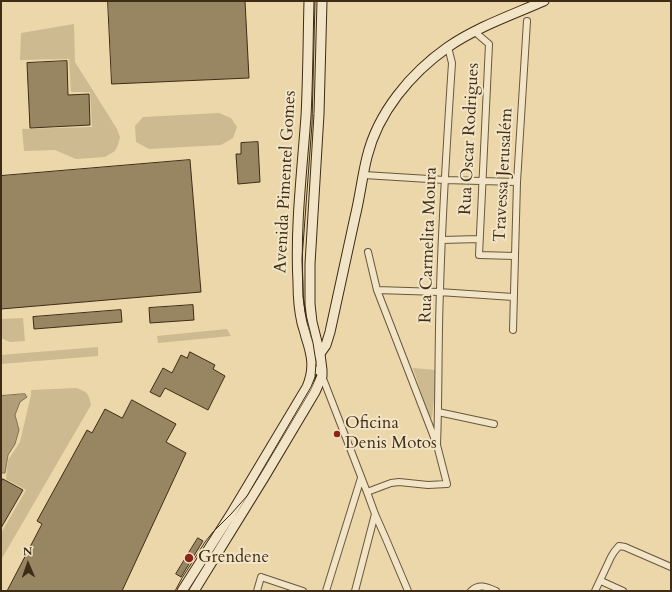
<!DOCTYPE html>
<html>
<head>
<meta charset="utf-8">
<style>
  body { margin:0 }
  #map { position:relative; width:672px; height:592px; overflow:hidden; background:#ebd7a9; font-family:Cardo,serif }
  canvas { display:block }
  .frame { position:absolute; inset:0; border:2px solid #3f2c16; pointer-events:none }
  .north { position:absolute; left:8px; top:544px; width:40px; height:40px; -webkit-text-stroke:3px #f2e5c7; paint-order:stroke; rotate:358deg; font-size:11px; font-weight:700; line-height:16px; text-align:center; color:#3f2c16 }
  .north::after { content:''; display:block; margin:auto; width:14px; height:18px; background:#3f2c16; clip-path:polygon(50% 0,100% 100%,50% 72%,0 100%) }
</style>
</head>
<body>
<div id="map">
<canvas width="672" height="592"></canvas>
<div class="frame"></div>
<div class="north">N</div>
</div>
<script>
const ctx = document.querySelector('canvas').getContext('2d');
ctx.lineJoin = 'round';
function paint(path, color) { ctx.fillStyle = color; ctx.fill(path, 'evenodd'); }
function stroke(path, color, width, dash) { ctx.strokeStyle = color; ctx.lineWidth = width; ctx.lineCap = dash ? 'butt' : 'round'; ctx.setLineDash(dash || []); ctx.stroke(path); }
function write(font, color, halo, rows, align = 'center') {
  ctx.font = font + ' Cardo,serif'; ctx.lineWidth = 4; ctx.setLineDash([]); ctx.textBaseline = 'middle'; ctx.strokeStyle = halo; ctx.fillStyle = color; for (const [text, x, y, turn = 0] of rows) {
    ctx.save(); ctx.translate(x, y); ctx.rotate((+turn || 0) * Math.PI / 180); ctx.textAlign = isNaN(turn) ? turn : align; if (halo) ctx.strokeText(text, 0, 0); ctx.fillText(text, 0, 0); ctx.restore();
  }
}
paint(new Path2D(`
  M74,24L75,62L117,129L120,137L118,145L115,151L105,157L76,159L55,150L24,151L22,129L92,127L90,92H71L69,59L20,60L21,33Z
  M219,113L231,118L237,127L233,138L221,145L149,149L136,142L135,126L143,117Z
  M23,318L25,341L10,342L1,338V319Z
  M227,329L231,336L158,343L157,336Z
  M98,347V356L1,364V355Z
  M413,368L437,370L432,418L429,416Z
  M76,388C87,391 89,394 91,405L1,560V533L26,490L6,479L8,460L20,442L31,395V390Z`), '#ceba90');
const water = new Path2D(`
  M25,394L27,397L20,402L15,415L19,430L15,444L8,455L5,473H1V396Z`);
paint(water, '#b19d77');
stroke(water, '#837050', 1);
const building = new Path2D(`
  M108,1H245L249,78L112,84Z
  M67,61L68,95L89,94L90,125L30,128L27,63Z
  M258,142L260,182L238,184L236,154H241V143Z
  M190,160L201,292L1,309V176Z
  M193,305L194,320L150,323L149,308Z
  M121,310L122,322L34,329L33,317Z
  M190,352L215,365L213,369L225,376L208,410L165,388L160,397L150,392L163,368L172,373L181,355L187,358Z
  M132,400L176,424L166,442L186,453L122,591H7L42,524L37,521L87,430L92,433L105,409L122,418Z
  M3,479L23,490L1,528V483Z
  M198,538L203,541L181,577L176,574Z`);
paint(building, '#988562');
stroke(building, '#3f2c16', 1);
const street = new Path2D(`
  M475,32L489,44L479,255L515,256
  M364,175L445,180L517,182
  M442,240L479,239
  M377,290L439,292L513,297
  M513,330L517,182L527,21
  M312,367L319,372L322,376L367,492L375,514L386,539L408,591
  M438,412L494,424
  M437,445C439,394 438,342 440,290C442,215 447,139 452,63L448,47
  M367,492L391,483L399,482L428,485L447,484L437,445L377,290L368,252
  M601,581L623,591
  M257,591L261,577L303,591
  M326,591L361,478
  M355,591L375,514
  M471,591C479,583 487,587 496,591
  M595,591L611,557L614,552L619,546L625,547L671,567`);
const secondary = new Path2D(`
  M319,355L326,345L330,332C338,294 347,255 355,217C360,197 362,177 367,157C378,112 411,73 448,47C477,27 512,15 544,1
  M182,591L231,514L307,387C315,369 312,355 306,337C305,332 303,327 302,323C299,310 298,296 298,283C295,227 302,172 306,116C308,78 308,39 309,1
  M194,591L265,476L315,392L322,376V370L320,354L312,322L310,304V264L319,114L322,1`);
stroke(street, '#6a573b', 8);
stroke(secondary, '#3f2c16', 11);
stroke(street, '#f2e5c7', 6);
stroke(secondary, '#f2e5c7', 9);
stroke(new Path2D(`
  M175,591L182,578L205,542L213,532L231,514L247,496L311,387L315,377L316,362L313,343L305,311L303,297L302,259L312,124L315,1`), '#3f2c16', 1);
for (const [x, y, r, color] of [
  [337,434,4,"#8f2418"],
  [189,558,5,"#8f2418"]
]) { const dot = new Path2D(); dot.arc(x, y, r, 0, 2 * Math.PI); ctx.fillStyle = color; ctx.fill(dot); stroke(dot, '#f2e5c7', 1.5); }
write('17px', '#3f2c16', '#f2e5c7', [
  ["Rua Oscar Rodrigues",470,139,-87],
  ["Travessa Jerusalém",504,175,-87],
  ["Avenida Pimentel Gomes",286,182,-87],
  ["Rua Carmelita Moura",429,245,-88]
]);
write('17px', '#3f2c16', '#f2e5c7', [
  ["Oficina",345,424],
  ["Denis Motos",345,444],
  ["Grendene",198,558]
], 'left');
</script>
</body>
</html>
